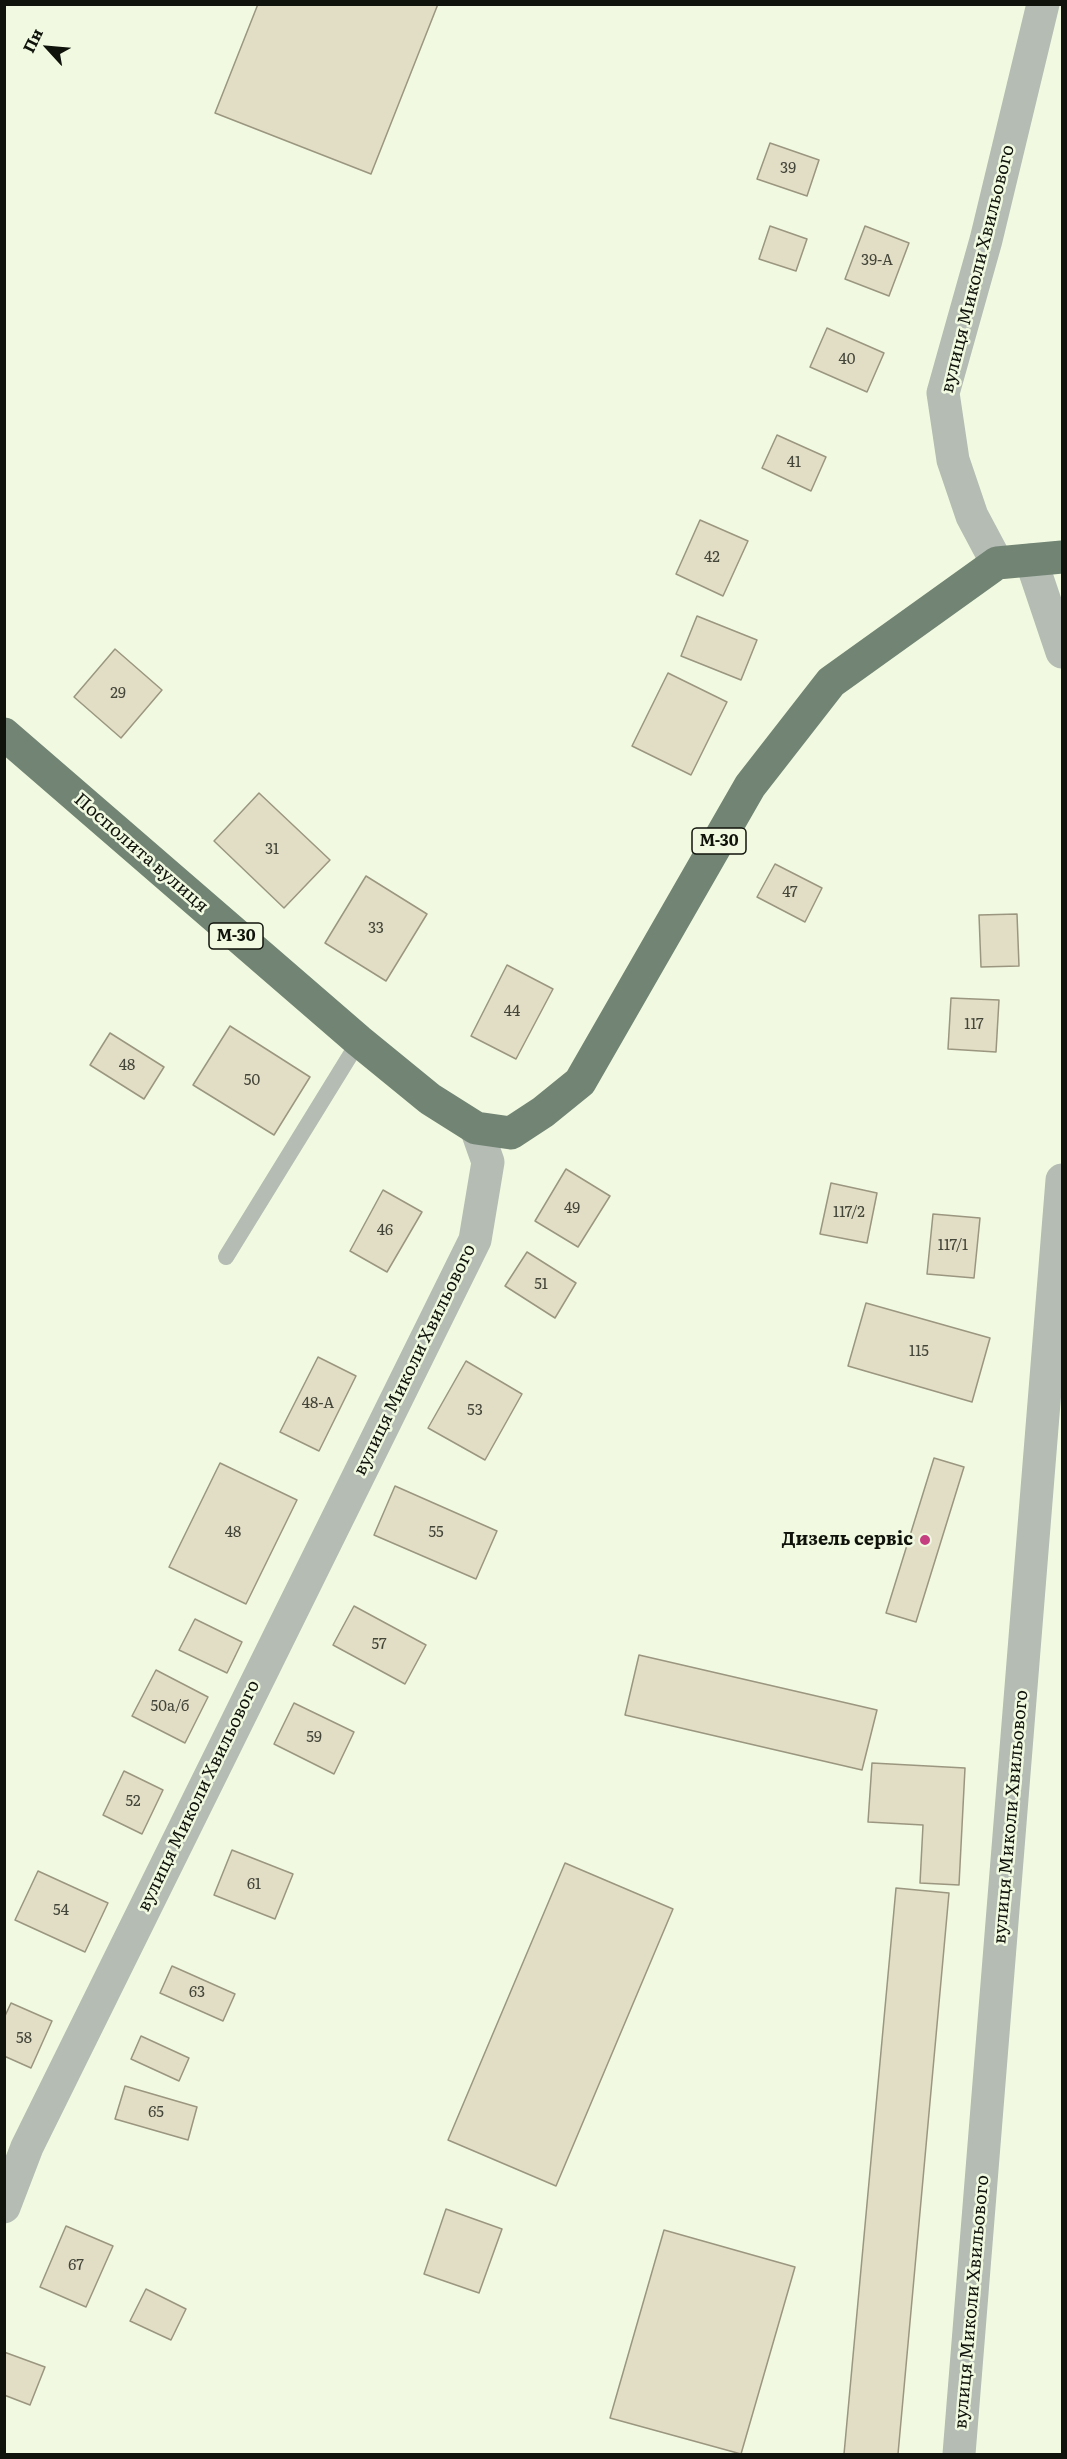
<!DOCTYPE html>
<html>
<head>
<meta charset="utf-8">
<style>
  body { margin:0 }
  #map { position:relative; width:1067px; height:2459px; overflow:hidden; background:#f1fae1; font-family:Literata,serif }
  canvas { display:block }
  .frame { position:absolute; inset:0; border:6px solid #10130b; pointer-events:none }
  .north { position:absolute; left:18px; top:18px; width:60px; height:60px; -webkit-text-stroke:4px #f1fae1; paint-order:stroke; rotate:296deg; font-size:16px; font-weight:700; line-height:24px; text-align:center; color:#10130b }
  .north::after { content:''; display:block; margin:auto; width:21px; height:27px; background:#10130b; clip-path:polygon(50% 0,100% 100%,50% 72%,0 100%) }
</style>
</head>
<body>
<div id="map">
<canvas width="1067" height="2459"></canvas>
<div class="frame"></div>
<div class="north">Пн</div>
</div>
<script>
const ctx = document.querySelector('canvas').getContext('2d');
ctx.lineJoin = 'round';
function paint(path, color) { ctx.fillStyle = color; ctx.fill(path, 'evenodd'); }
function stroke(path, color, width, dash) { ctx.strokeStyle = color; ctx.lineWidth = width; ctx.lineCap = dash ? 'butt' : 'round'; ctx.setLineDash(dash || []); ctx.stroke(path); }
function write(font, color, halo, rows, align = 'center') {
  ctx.font = font + ' Literata,serif'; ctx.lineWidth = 5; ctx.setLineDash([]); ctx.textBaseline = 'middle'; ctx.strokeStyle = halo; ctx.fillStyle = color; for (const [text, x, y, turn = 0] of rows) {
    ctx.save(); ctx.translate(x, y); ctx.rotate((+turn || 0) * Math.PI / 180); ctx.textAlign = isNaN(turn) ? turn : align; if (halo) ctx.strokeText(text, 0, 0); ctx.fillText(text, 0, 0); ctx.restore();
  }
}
const building = new Path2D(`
  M258,4H438L371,174L215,113Z
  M770,143L819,160L807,196L757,179Z
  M770,226L807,239L796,271L759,259Z
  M865,226L909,243L889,296L845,279Z
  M827,328L884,353L867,392L810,367Z
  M777,435L826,457L811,491L762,468Z
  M700,520L748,541L723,596L676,574Z
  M697,616L757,640L741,680L681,656Z
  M115,649L162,690L121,738L74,697Z
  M668,673L727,702L691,775L632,746Z
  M259,793L330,860L284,908L214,841Z
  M775,864L822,888L805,922L757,897Z
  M366,876L427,914L386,981L325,943Z
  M1017,914L1019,966L981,967L979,915Z
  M507,965L553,989L516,1059L471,1036Z
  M951,998L999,1000L996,1052L948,1049Z
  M230,1026L310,1077L274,1135L193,1085Z
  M110,1033L164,1067L144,1099L90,1065Z
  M566,1169L610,1196L578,1247L535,1221Z
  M831,1183L877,1193L867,1243L820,1234Z
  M383,1190L422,1212L387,1272L350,1251Z
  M933,1214L980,1218L974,1278L927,1274Z
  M527,1252L576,1283L555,1318L505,1286Z
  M866,1303L990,1338L972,1402L848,1366Z
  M318,1357L356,1376L319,1451L280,1432Z
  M466,1361L522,1394L485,1460L428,1428Z
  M934,1458L964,1467L916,1622L886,1613Z
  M220,1463L297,1500L246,1604L169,1567Z
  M395,1486L497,1531L476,1579L374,1535Z
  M354,1606L426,1645L405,1684L333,1645Z
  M195,1619L242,1642L227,1673L179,1650Z
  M639,1655L877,1710L862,1770L625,1715Z
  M156,1670L208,1697L185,1743L132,1716Z
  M294,1703L354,1732L334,1774L274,1744Z
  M872,1763L965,1768L959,1885L920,1883L923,1825L868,1822Z
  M124,1771L163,1790L142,1834L103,1815Z
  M232,1850L293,1874L275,1919L214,1895Z
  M565,1863L673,1909L556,2186L448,2140Z
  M38,1871L108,1903L85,1952L15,1920Z
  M896,1888L949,1893L898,2454H844Z
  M172,1966L235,1994L223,2021L160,1993Z
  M11,2003L52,2021L31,2068L4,2056V2018Z
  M141,2036L189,2058L179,2081L131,2059Z
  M125,2086L197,2107L188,2140L115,2119Z
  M446,2209L502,2229L479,2293L424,2274Z
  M66,2226L113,2246L86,2307L40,2287Z
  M664,2230L795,2267L741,2454L610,2418Z
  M146,2289L186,2309L171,2340L130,2321Z
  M4,2352L45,2367L30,2405L4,2395Z`);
paint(building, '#e2ddc5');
stroke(building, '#9b967f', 1.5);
stroke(new Path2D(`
  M226,1257L359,1041`), '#b4bcb4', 16);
stroke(new Path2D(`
  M1031,560L1062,652
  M4,2207L27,2147L475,1240L488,1162L476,1128
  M959,2454L1062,1180`), '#b4bcb4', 33);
stroke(new Path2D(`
  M997,563L972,516L953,460L943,393L986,240L1043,4`), '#b4bcb4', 33);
stroke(new Path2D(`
  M4,734L359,1041L430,1099L476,1128L511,1133L543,1112L580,1082L750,786L831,682L997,563L1062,557`), '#728474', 33);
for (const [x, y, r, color] of [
  [925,1540,6,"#c53f80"]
]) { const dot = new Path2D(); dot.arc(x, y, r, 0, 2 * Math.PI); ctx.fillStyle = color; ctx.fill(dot); stroke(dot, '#f1fae1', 2); }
write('15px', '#44463a', null, [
  ["39",788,169],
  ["39-А",877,261],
  ["40",847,360],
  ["41",794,463],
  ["42",712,558],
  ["29",118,694],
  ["31",272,850],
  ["47",790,893],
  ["33",376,929],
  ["44",512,1012],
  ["117",974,1025],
  ["48",127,1066],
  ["50",252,1081],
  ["49",572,1209],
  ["117/2",849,1213],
  ["46",385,1231],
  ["117/1",953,1246],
  ["51",541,1285],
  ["115",919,1352],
  ["48-А",318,1404],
  ["53",475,1411],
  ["48",233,1533],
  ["55",436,1533],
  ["57",379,1645],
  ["50а/б",170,1707],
  ["59",314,1738],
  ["52",133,1802],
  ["61",254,1885],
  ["54",61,1911],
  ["63",197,1993],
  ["58",24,2039],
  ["65",156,2113],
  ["67",76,2266]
]);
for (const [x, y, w] of [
  [719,841,54],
  [236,936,54]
]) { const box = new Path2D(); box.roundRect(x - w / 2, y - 13, w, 26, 4.5); ctx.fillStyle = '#f1fae1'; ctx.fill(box); stroke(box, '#10130b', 1.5); }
write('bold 16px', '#10130b', null, [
  ["М-30",719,841],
  ["М-30",236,936]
]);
write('18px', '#10130b', '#f1fae1', [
  ["вулиця Миколи Хвильового",978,269,-76],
  ["Посполита вулиця",141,853,41],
  ["вулиця Миколи Хвильового",415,1360,-64],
  ["вулиця Миколи Хвильового",199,1796,-64],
  ["вулиця Миколи Хвильового",1011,1817,-85],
  ["вулиця Миколи Хвильового",972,2302,-85]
]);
write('bold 18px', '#10130b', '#f1fae1', [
  ["Дизель сервіс",913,1540]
], 'right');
</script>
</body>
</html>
